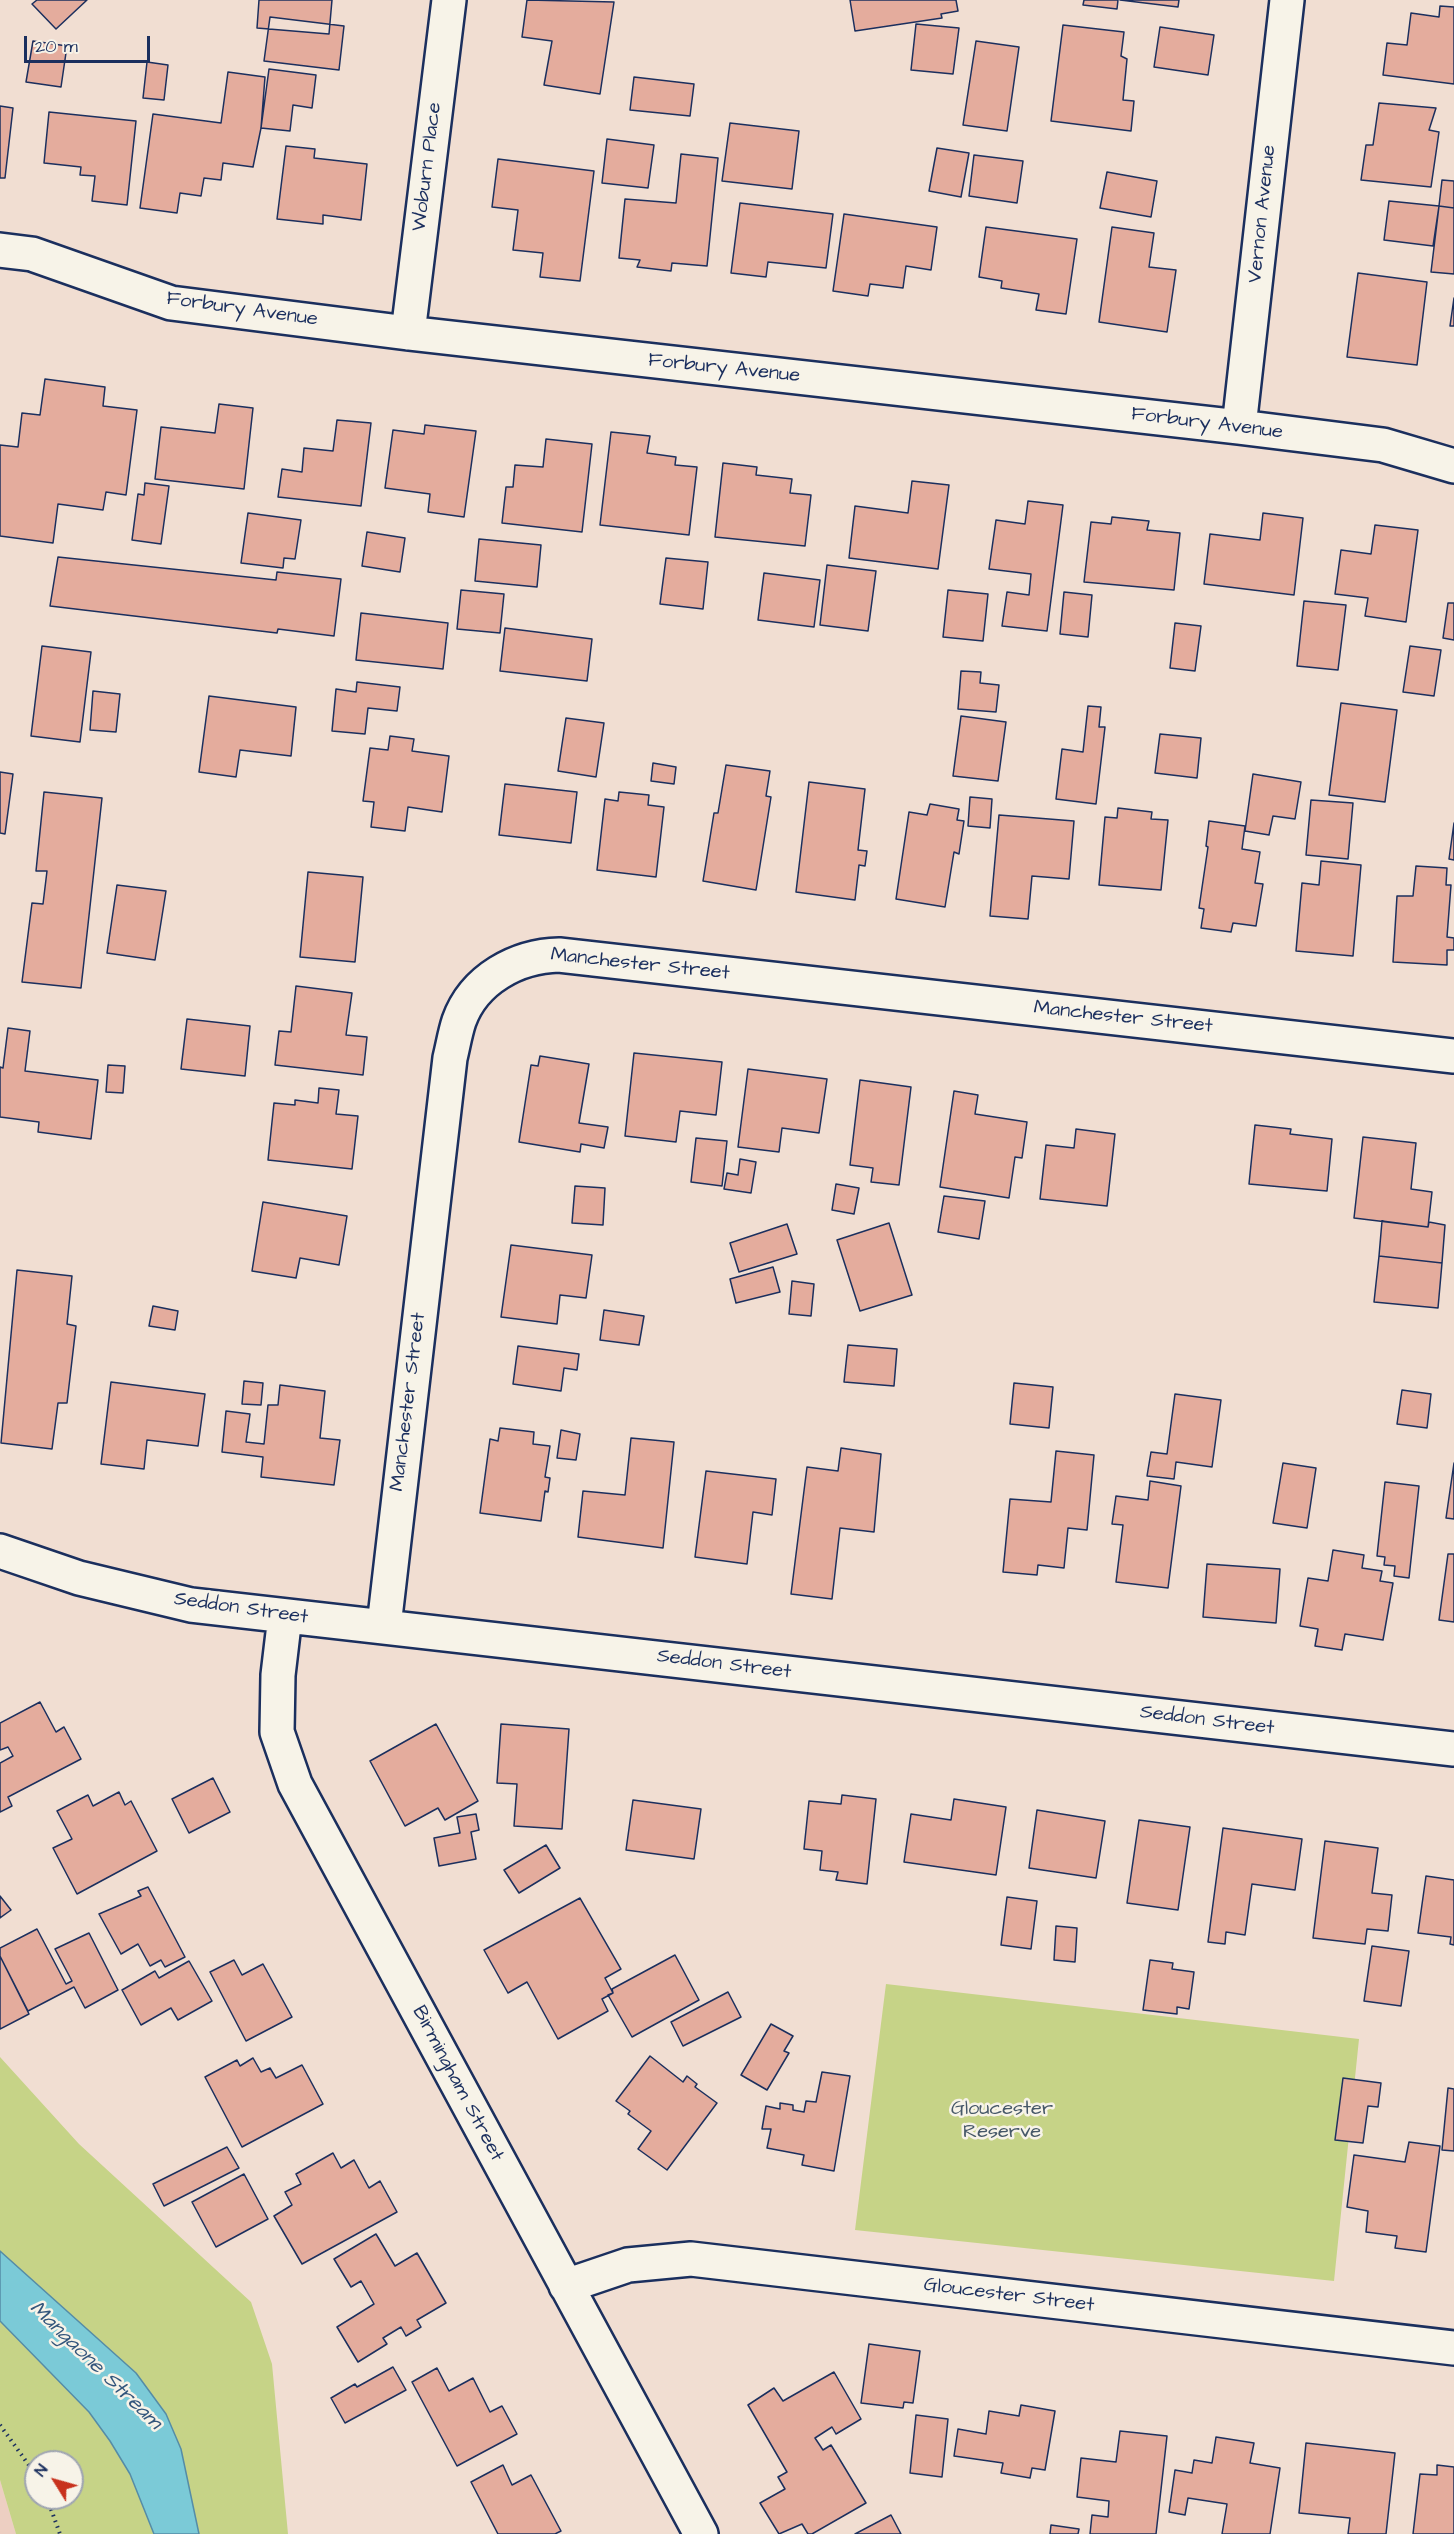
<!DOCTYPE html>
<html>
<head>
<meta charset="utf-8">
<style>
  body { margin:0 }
  #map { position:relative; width:1454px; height:2534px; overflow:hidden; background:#f1ded2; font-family:"Architects Daughter",sans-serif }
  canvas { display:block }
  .north { position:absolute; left:24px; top:2450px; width:60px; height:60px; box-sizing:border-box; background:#f7f3e8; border:2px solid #9fa5b1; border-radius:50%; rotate:307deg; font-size:16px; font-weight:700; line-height:24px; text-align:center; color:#1b2f5e }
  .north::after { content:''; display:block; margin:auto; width:21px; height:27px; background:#c8321e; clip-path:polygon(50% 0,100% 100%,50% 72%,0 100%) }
  .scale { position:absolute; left:24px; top:36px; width:126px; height:27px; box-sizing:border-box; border:3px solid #1b2f5e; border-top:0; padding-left:8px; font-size:18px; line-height:21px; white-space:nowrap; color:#1b2f5e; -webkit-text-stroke:4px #f7f3e8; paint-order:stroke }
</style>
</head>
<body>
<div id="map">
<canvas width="1454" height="2534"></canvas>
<div class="north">N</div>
<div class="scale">20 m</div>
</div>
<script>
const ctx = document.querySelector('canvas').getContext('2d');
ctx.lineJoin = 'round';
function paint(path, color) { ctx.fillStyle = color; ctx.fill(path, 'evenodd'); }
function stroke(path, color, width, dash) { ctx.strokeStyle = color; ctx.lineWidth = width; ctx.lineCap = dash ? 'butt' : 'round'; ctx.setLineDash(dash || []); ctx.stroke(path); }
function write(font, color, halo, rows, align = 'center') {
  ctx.font = font + ' "Architects Daughter",sans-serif'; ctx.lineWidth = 5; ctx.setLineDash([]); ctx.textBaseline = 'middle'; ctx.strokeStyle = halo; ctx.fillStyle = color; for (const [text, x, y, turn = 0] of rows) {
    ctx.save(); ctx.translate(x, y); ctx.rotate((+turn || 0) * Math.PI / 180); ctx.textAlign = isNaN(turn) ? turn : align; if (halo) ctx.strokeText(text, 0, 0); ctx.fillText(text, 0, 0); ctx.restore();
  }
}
paint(new Path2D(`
  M0,2480L16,2534H0Z`), '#edcfc2');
paint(new Path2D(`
  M886,1984L1359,2039L1334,2281L855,2230Z
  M0,2057L79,2144L251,2302L272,2364L288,2534H16L0,2480ZM36,2462H72V2498H36Z`), '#c6d387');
const water = new Path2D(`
  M0,2251L136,2373L166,2414L181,2449L199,2534H154L130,2474L110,2441L89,2412L0,2321Z`);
paint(water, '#7bcad7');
stroke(water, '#558ca7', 1.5);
const building = new Path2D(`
  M37,0H87L56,29L32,4Z
  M259,0H332L329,34L257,28Z
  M527,0L614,2L600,94L544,85L552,41L522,37Z
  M850,0H956L958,11L941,14L942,18L855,31Z
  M1084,0H1118L1117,9L1083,5Z
  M1120,0H1179L1178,7Z
  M1440,6L1454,7V84L1383,75L1387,43L1407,45L1411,13L1439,17Z
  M270,17L344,26L339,70L264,61Z
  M916,24L959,28L953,74L911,70Z
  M1063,25L1124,32L1121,56L1127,59L1123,100L1134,101L1131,131L1051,121Z
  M1160,27L1214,35L1208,75L1154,67Z
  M33,41L67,46L61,87L26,82Z
  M976,41L1019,47L1007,131L963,125Z
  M147,62L168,65L164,100L143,98Z
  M269,69L316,75L312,108L293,105L290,131L261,128Z
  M228,72L265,77L261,128L253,167L223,163L221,180L204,178L201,196L180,193L177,213L140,208L153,114L221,123Z
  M634,77L694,84L690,116L630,110Z
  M1379,103L1436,108L1429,130L1439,132L1431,187L1361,180L1366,145H1373Z
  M0,106L13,108L5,178H0Z
  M49,112L136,121L127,205L92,201L95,176L80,175L81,167L44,163Z
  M730,123L799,131L792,189L722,181Z
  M607,139L654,145L648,188L602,183Z
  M286,146L315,149L314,158L367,164L361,220L323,215V224L277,219Z
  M937,148L969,153L961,197L929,191Z
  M681,154L718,158L707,266L672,263L671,271L637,267L640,260L619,258L625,199L676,203Z
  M974,155L1023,161L1017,203L969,196Z
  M498,159L594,171L580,281L540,277L543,253L513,250L518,210L492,207Z
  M1107,172L1157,181L1151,217L1100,208Z
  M1442,180L1454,181V208L1439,206Z
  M1389,201L1439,206L1433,246L1384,240Z
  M740,203L833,214L826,268L768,262L766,277L731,273Z
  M1439,206L1454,208V274L1431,272Z
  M844,214L937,227L931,270L906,266L903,288L870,284L868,296L833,291Z
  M986,227L1077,239L1066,314L1036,310L1039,294L1001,288L1002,281L979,277Z
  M1112,227L1154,233L1149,267L1176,270L1167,332L1099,322Z
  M1358,273L1427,282L1417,365L1347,357Z
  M1454,298V326H1450Z
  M45,379L105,387L103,406L137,410L126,495L106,492L103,510L58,504L53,543L0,536V445L18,447L22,413L40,415Z
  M219,404L253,408L244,489L155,479L161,427L215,433Z
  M337,420L371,423L361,506L278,497L282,469L302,472L304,448L333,451Z
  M425,425L476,431L464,517L428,512L430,494L385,488L393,430L424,434Z
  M611,432L650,436L647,453L676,457L675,465L697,467L689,535L600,525Z
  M546,439L592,444L582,532L502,523L506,487H513L515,465L543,467Z
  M723,463L757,467L756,475L792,479L790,493L811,495L805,546L715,537Z
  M912,481L949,485L938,569L849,558L855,506L908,513Z
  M145,483L169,486L161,544L132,540L138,494L144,495Z
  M1028,501L1063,505L1047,631L1002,626L1007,592L1029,595L1031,574L989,569L996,520L1025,524Z
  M248,513L301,520L295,559L284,558L283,568L241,563Z
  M1263,513L1303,518L1294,595L1204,584L1210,534L1260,540Z
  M1112,517L1149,521L1147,530L1180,533L1174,590L1084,582L1091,522L1111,524Z
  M1375,525L1418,530L1406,622L1365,616L1368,598L1335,594L1341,550L1371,554Z
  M367,532L405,538L400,572L362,566Z
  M479,539L541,545L537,587L475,581Z
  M58,557L276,580L277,572L341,579L334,636L278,629L277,633L50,606Z
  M666,558L708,562L703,609L660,604Z
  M827,565L876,571L868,631L820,625Z
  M764,573L820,580L814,627L758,620Z
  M461,590L504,594L500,633L457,629Z
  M948,590L988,594L983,641L943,637Z
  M1064,592L1092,595L1088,637L1060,634Z
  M1304,601L1346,605L1338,670L1297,666Z
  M1448,603H1454V640L1443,638Z
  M361,613L448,623L443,669L356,660Z
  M1175,623L1201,626L1195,671L1170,668Z
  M505,628L592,639L587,681L500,671Z
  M42,646L91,652L80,742L31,736Z
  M1410,646L1441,650L1434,696L1403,692Z
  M961,671L981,672L980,683L999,685L996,712L958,709Z
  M357,682L400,687L397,711L368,708L365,734L332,731L336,689L356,692Z
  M93,691L120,694L116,732L90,730Z
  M209,696L296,707L291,756L240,750L236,777L199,772Z
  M1341,703L1397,710L1385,802L1329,795Z
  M1088,706L1101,707L1099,727H1105L1096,804L1056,799L1062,749L1083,752Z
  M961,716L1006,722L998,781L953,776Z
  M566,718L604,723L596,777L558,771Z
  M1160,734L1201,738L1197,778L1155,773Z
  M390,736L414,739L412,751L449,756L442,812L408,807L405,831L371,827L374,802L363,801L370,748L388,750Z
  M653,763L676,767L674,784L651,781Z
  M726,765L770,771L766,796L771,797L756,890L703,881L714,813H718Z
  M0,772L13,774L5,834L0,833Z
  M1253,774L1301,782L1295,819L1273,816L1269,835L1245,831Z
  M809,782L865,789L858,850L867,851L865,866L859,865L855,900L796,892Z
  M505,784L577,792L571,843L499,835Z
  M44,792L102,798L81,988L22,982L32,903L43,904L47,871H36Z
  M619,792L649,795L648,805L664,807L656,877L597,870L605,799L618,801Z
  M970,797L992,799L990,828L968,826Z
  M1311,800L1353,803L1348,859L1306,855Z
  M930,804L959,809L957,820L964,821L959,854L954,852L945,907L896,899L909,812L927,815Z
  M1118,808L1152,812L1151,819L1168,820L1161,890L1099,885L1105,817L1117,818Z
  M999,815L1074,821L1069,879L1032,876L1028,919L990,916Z
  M1209,821L1245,826L1242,849L1260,852L1255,883L1263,884L1256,926L1233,923L1231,932L1201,928L1204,909L1199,908L1208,847L1206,846Z
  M1454,823V860L1449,859Z
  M1321,861L1361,865L1353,956L1296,951L1302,883L1319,885Z
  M1416,866L1447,868L1446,885H1451L1447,937L1454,938V950H1447V965L1393,962L1397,896H1413Z
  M308,872L363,877L355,962L300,957Z
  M117,885L166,891L155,960L107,953Z
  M296,986L352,993L346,1035L367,1037L363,1075L275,1065L279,1031L291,1032Z
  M187,1019L250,1026L245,1076L181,1069Z
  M8,1028L30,1031L25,1071L98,1080L91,1139L38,1132L39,1122L0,1117V1067L3,1068Z
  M634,1053L722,1062L716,1115L680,1111L676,1142L625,1136Z
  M540,1056L589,1064L579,1123L608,1127L604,1148L581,1144L580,1152L519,1142L531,1065L538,1066Z
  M108,1065L125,1066L123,1093L106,1092Z
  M748,1069L827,1079L819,1133L782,1128L779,1152L738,1147Z
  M860,1080L911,1087L899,1185L871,1182L873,1168L850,1165Z
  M319,1088L339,1090L336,1114L358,1116L352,1169L268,1160L274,1103L295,1105V1100L318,1103Z
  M954,1091L978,1095L975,1114L1027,1122L1022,1158L1015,1157L1009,1198L940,1187Z
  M1255,1125L1291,1129L1290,1134L1332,1139L1327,1191L1249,1184Z
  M1076,1129L1115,1134L1107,1206L1040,1199L1046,1145L1074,1148Z
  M1363,1137L1416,1143L1411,1189L1432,1192L1428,1227L1354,1218Z
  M696,1138L727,1141L722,1186L691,1182Z
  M740,1159L756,1162L751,1193L724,1189L727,1173L738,1175Z
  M836,1184L859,1188L854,1214L832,1210Z
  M575,1186L605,1188L603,1225L572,1223Z
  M944,1196L985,1201L979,1239L938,1232Z
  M263,1202L347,1216L339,1265L300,1258L296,1278L252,1271Z
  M1382,1221L1428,1227L1429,1222L1445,1225L1442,1263L1379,1256Z
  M889,1223L912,1295L860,1311L837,1240Z
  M787,1224L797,1254L739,1272L730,1243Z
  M511,1245L592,1255L586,1298L560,1295L557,1324L501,1317Z
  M1379,1256L1442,1263L1438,1308L1374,1302Z
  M773,1267L780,1292L736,1303L730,1279Z
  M17,1270L72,1276L67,1324L76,1326L67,1403H58L52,1449L1,1443Z
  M792,1281L814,1284L811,1316L789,1314Z
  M153,1306L178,1311L175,1330L149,1326Z
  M604,1310L644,1316L639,1345L600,1340Z
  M848,1345L897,1349L894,1386L844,1382Z
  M518,1346L579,1354L577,1370L564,1368L561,1391L513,1384Z
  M244,1381L263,1383L261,1405L242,1404Z
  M111,1382L205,1394L198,1446L147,1440L144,1469L101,1464Z
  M1014,1383L1053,1387L1049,1428L1010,1424Z
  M280,1385L325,1391L320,1438L340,1440L334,1485L261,1477L263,1457L222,1452L226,1411L250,1414L246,1442L264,1444L268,1405H278Z
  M1402,1390L1431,1394L1427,1428L1397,1424Z
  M1175,1394L1221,1400L1212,1467L1176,1462L1174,1479L1147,1476L1151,1452L1167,1454Z
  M500,1428L534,1432L533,1444L550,1446L545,1477L550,1478L548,1492L545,1491L541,1521L480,1513L490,1439L498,1441Z
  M561,1430L580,1434L576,1460L557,1458Z
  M631,1438L674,1442L663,1548L578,1537L583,1491L625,1495Z
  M841,1448L881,1454L874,1532L840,1528L832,1599L791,1594L807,1467L838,1471Z
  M1056,1451L1094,1455L1087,1530L1068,1528L1064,1568L1038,1565L1037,1575L1003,1572L1010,1499L1051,1502Z
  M1283,1463L1316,1468L1307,1528L1273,1523Z
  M1454,1463V1519L1446,1518Z
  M706,1471L776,1479L772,1515L753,1512L747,1564L695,1557Z
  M1150,1481L1181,1486L1168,1588L1116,1582L1123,1525L1112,1524L1116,1496L1148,1500Z
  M1385,1482L1419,1486L1409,1578L1394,1576L1395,1566L1384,1565L1385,1557L1377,1556Z
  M1333,1550L1364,1555L1362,1568L1382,1571L1380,1581L1393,1583L1383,1640L1345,1634L1342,1650L1315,1646L1318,1629L1300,1626L1308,1578L1328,1581Z
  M1448,1554H1454V1622L1439,1620Z
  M1207,1564L1280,1569L1276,1623L1203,1617Z
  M40,1702L56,1732L64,1727L81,1759L8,1797L12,1806L0,1812V1763L13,1756L8,1747L0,1750V1723Z
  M436,1724L478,1801L445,1820L438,1808L405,1826L370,1761Z
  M501,1724L569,1729L562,1829L514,1826L517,1784L497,1783Z
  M213,1778L230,1812L189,1833L172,1799Z
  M119,1792L125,1805L131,1801L157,1851L77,1894L53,1848L72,1839L57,1811L88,1795L93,1806Z
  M842,1795L876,1799L867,1884L836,1880L838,1872L820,1870L822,1851L804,1849L809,1801L841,1804Z
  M954,1799L1006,1807L996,1875L904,1862L911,1814L951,1820Z
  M633,1800L701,1809L694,1859L626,1850Z
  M1037,1810L1105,1821L1096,1878L1029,1868Z
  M476,1814L479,1830L471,1832L476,1859L439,1866L434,1838L460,1833L457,1817Z
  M1139,1820L1190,1827L1178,1910L1127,1903Z
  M1223,1828L1302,1839L1295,1890L1252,1884L1245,1935L1226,1932L1225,1944L1208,1942Z
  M1325,1841L1378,1848L1372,1893L1392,1895L1388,1931L1367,1929L1365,1944L1313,1938Z
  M546,1845L560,1868L519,1893L504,1870Z
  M1426,1876L1454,1880V1945L1450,1944L1451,1937L1418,1933Z
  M148,1887L185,1957L165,1967L161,1960L150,1966L138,1944L121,1954L99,1914L141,1896L138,1891Z
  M0,1896L11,1910L0,1918Z
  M1007,1897L1037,1901L1031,1949L1001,1945Z
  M580,1898L621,1969L605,1978L613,1993L602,1999L608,2011L558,2039L527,1982L508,1993L484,1950Z
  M1056,1926L1077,1928L1075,1962L1054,1960Z
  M37,1929L66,1984L72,1981L55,1949L89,1933L118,1990L85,2008L74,1987L28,2011L0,1956V1948Z
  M1372,1946L1409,1951L1401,2006L1364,2001Z
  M675,1955L699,2000L632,2037L608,1995L613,1993L612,1989Z
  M0,1956L29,2014L0,2029Z
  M234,1960L242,1975L263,1964L292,2017L246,2041L210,1972Z
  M1150,1960L1173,1963L1172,1969L1194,1972L1189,2009L1177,2007V2014L1143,2010Z
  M189,1961L212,2001L178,2020L171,2008L141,2025L122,1990L155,1971L159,1978Z
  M728,1992L741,2017L683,2046L671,2022Z
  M771,2024L793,2036L784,2051L789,2053L767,2090L741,2075Z
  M650,2056L683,2082L687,2076L697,2084L695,2087L717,2103L667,2170L638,2149L651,2131L628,2114L630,2111L616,2101Z
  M253,2058L261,2072L270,2068L276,2078L302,2065L323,2104L242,2147L205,2077L237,2060L240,2066Z
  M822,2072L850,2076L834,2171L802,2165L804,2155L767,2148L771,2129H762L766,2106L780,2109V2103L793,2105V2110L804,2112L806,2101L816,2102Z
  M1343,2078L1381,2083L1378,2107L1368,2106L1363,2143L1335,2140Z
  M1448,2088L1454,2089V2151L1442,2150Z
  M1409,2142L1440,2146L1426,2252L1395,2248L1397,2236L1366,2232L1368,2211L1347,2207L1354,2155L1405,2162Z
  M227,2147L239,2168L164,2206L153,2184Z
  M333,2153L341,2168L354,2160L369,2188L380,2181L397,2212L302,2264L274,2216L292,2205L285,2192L301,2184L296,2174Z
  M244,2174L268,2219L216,2247L192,2202Z
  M376,2234L395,2266L417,2253L446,2303L417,2320L421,2327L406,2336L401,2327L383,2338L387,2344L358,2362L337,2327L374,2304L361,2281L351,2287L334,2259Z
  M869,2344L920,2351L913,2403L904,2402L903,2408L861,2403Z
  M393,2367L406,2390L345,2423L331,2398L355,2384L357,2387Z
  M437,2368L449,2391L473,2378L490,2412L502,2406L517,2434L457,2466L412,2382Z
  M834,2372L861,2419L836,2434L832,2427L815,2438L823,2450L831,2445L866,2503L812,2534H808L802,2524L779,2534L760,2503L785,2489L778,2477L787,2472L748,2405L774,2388L783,2401Z
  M1021,2405L1055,2411L1045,2470L1032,2468L1030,2478L1001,2473L1003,2463L954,2456L958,2429L986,2434L989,2411L1019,2416Z
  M916,2415L948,2419L942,2477L910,2473Z
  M1120,2431L1167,2436L1156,2534H1090L1092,2515L1108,2517L1109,2501L1077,2497L1081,2458L1116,2462Z
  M1216,2437L1254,2443L1250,2463L1280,2468L1270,2534H1222L1227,2504L1188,2498L1185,2515L1169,2512L1175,2470L1192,2473L1194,2460L1212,2463Z
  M1306,2443L1395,2453L1386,2534H1348L1350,2518L1299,2513Z
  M503,2465L512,2485L531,2475L561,2531L555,2534H498L471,2482Z
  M1437,2465L1454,2467V2534H1413L1420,2474L1437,2475Z
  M891,2515L901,2534H855Z
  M1051,2525L1079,2529L1078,2534H1050Z`);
paint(building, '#e4ac9d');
stroke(building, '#1b2f5e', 1.5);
const minor = new Path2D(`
  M0,250L32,254L171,303L408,333L1239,427L1383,445L1454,466
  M408,333L449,0
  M1239,427L1287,0
  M0,1551L79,1578L191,1605L1454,1749
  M285,1616L278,1675L277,1732L295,1784L701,2534
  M384,1626L450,1058C453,1046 455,1033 459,1021C474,979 517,956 559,955L1454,1056
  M566,2286L628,2265L691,2259L1454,2348`);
stroke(minor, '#1b2f5e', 38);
stroke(new Path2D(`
  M0,2425L36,2475
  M47,2498L60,2534`), '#1b2f5e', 4, [1.5, 4.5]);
stroke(minor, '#f7f3e8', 33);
write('20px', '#1b2f5e', '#f7f3e8', [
  ["Woburn Place",428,167,-83],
  ["Vernon Avenue",1263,214,-84],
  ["Forbury Avenue",242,310,8],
  ["Forbury Avenue",724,369,6],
  ["Forbury Avenue",1207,424,7],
  ["Manchester Street",640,965,6],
  ["Manchester Street",1123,1018,6],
  ["Manchester Street",409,1402,-83],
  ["Seddon Street",241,1609,8],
  ["Seddon Street",724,1665,7],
  ["Seddon Street",1207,1721,7],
  ["Birmingham Street",457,2084,62],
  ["Gloucester Street",1009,2296,7]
]);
write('20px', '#465868', '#f7f3e8', [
  ["Gloucester",1002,2110],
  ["Reserve",1002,2133]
]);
write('italic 21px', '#33567c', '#f7f3e8', [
  ["Mangaone Stream",95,2366,44]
]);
</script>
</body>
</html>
